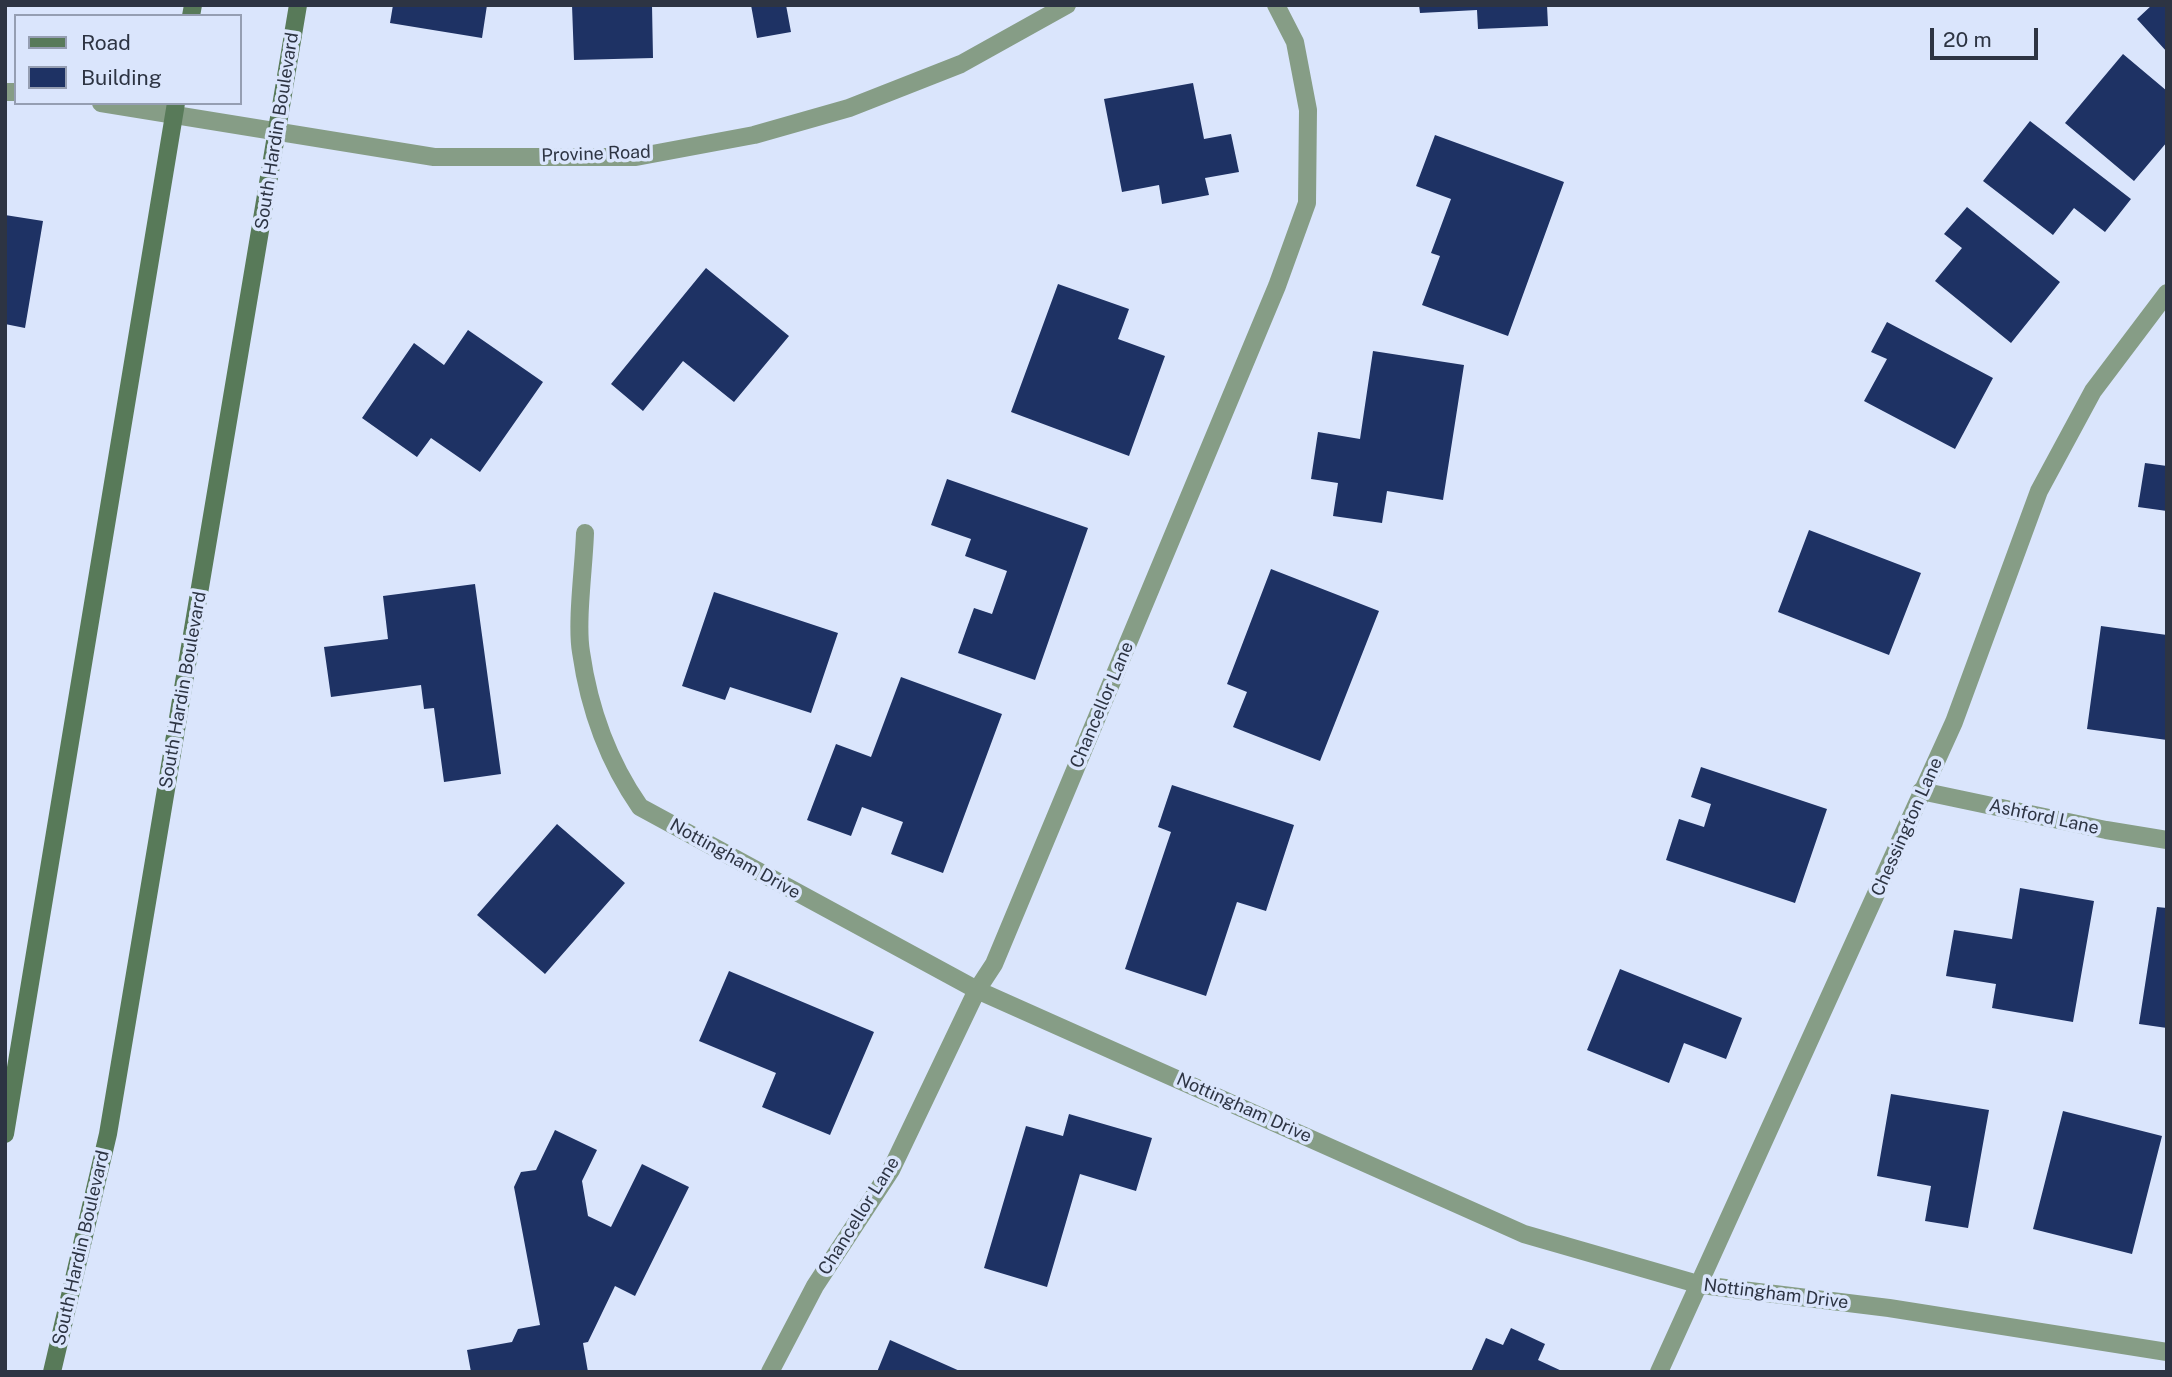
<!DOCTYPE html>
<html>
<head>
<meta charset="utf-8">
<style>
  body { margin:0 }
  #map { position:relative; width:2172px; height:1377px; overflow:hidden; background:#dae5fc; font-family:"Public Sans",sans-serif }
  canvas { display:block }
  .frame { position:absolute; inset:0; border:7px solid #2d3443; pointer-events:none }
  .legend { position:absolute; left:14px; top:14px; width:228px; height:91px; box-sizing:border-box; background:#dae5fc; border:2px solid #959eb2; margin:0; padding:9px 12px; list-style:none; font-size:21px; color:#2d3443 }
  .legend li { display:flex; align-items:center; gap:14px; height:35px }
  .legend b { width:35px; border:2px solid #959eb2 }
  .scale { position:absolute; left:1930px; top:28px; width:108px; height:32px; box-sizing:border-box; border:4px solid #2d3443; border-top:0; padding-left:9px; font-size:21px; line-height:24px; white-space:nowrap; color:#2d3443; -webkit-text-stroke:5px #dae5fc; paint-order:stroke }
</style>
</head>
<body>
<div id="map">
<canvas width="2172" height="1377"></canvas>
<div class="frame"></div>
<ul class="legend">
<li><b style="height:9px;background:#587a59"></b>Road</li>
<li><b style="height:19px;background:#1e3264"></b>Building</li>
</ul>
<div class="scale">20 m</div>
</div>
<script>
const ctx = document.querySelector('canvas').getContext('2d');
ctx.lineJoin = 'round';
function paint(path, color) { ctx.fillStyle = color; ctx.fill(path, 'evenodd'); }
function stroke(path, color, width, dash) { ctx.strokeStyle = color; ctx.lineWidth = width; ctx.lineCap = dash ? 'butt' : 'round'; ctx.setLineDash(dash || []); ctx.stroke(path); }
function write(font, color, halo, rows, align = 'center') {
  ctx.font = font + ' "Public Sans",sans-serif'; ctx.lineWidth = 7; ctx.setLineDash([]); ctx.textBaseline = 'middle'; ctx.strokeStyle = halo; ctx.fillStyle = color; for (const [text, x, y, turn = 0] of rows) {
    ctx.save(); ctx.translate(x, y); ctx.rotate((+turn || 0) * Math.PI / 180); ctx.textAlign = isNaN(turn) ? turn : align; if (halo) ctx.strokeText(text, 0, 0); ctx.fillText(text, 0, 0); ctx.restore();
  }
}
paint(new Path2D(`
  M393,5H487L482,38L390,23Z
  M572,5H652L653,58L574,60Z
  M751,5H786L791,32L757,38Z
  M1419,5H1547L1548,26L1478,29L1477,10L1420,13Z
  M2152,5H2167V52L2137,19Z
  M2123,54L2167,91V142L2134,181L2065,123Z
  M1193,83L1204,139L1231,134L1239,172L1205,178L1209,195L1162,204L1159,185L1122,192L1104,99Z
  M2030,121L2131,199L2105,232L2074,208L2053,235L1983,181Z
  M1435,135L1564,182L1508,336L1422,305L1440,256L1431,253L1451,199L1416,186Z
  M1967,207L2060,282L2011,343L1935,281L1962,248L1944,234Z
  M5,215L43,221L25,328L5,324Z
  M706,268L789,336L734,402L683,361L643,411L611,384Z
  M1058,284L1129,309L1118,339L1165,356L1129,456L1011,412Z
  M1887,322L1993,378L1955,449L1864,401L1887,359L1871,352Z
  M468,330L543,382L480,472L431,438L417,457L362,418L414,343L444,365Z
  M1373,351L1464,365L1443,500L1387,491L1382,523L1333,516L1338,483L1311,479L1318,432L1360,439Z
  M2145,463L2167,466V511L2138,507Z
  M947,479L1088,528L1035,680L958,653L974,608L992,614L1007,571L965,556L971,539L931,525Z
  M1809,530L1921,573L1889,655L1778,612Z
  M1271,569L1379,611L1320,761L1233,727L1247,692L1227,684Z
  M475,584L501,774L444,782L434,708L424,709L421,685L331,697L324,647L388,639L383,596Z
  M714,592L838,633L811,713L730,687L725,700L682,686Z
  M2101,626L2167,635V740L2087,729Z
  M901,677L1002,714L943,873L891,854L903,822L862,807L851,836L807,820L836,744L871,757Z
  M1701,767L1827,809L1795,903L1666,860L1679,819L1704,827L1711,804L1691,797Z
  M1172,785L1294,825L1266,911L1237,902L1206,996L1125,969L1171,832L1158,827Z
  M557,824L625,883L545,974L477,915Z
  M2020,888L2094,901L2073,1022L1992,1008L1996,984L1946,976L1954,930L2012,939Z
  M2157,907L2167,908V1028L2139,1024Z
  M1620,969L1742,1018L1726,1059L1684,1043L1669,1083L1587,1050Z
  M729,971L874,1032L830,1135L762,1107L776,1073L699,1041Z
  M1891,1094L1989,1110L1968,1228L1925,1221L1931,1186L1877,1176Z
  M2063,1111L2162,1136L2132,1254L2033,1229Z
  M1069,1114L1152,1138L1136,1191L1080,1174L1047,1287L984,1268L1026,1126L1063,1136Z
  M555,1130L597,1150L582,1181L588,1216L611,1227L642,1164L689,1187L635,1296L615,1286L588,1342L583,1343L588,1372H471L467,1350L512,1342L518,1329L540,1325L514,1187L521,1172L536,1170Z
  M1511,1328L1545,1344L1538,1360L1564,1372H1471L1486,1338L1503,1345Z
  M890,1340L962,1372H877Z`), '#1e3264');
stroke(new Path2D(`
  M5,92H16
  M101,103L434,157H636L754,135L849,108L961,64L1067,5
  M585,533C584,566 576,622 581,652C589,708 608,761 640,807L977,990L1524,1234L1701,1285L1889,1308L2167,1352
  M1921,791L2106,830L2167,840
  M770,1372L815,1286L891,1170L977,990L994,964L1277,286L1307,203L1308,110L1295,42L1276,5
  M1659,1372L1954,722L2039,491L2093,391L2167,293`), '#869d86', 18);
stroke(new Path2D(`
  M191,16L193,5
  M5,1134L176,103
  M52,1372L108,1134L298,5`), '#587a59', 18);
write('18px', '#2d3443', '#dae5fc', [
  ["South Hardin Boulevard",277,131,-81],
  ["Provine Road",596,154,-2],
  ["South Hardin Boulevard",183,690,-80],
  ["Chancellor Lane",1102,705,-67],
  ["Ashford Lane",2044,817,12],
  ["Chessington Lane",1907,827,-66],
  ["Nottingham Drive",735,859,29],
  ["Nottingham Drive",1244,1108,24],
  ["Chancellor Lane",859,1216,-58],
  ["South Hardin Boulevard",81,1248,-77],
  ["Nottingham Drive",1776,1294,7]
]);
</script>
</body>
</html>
